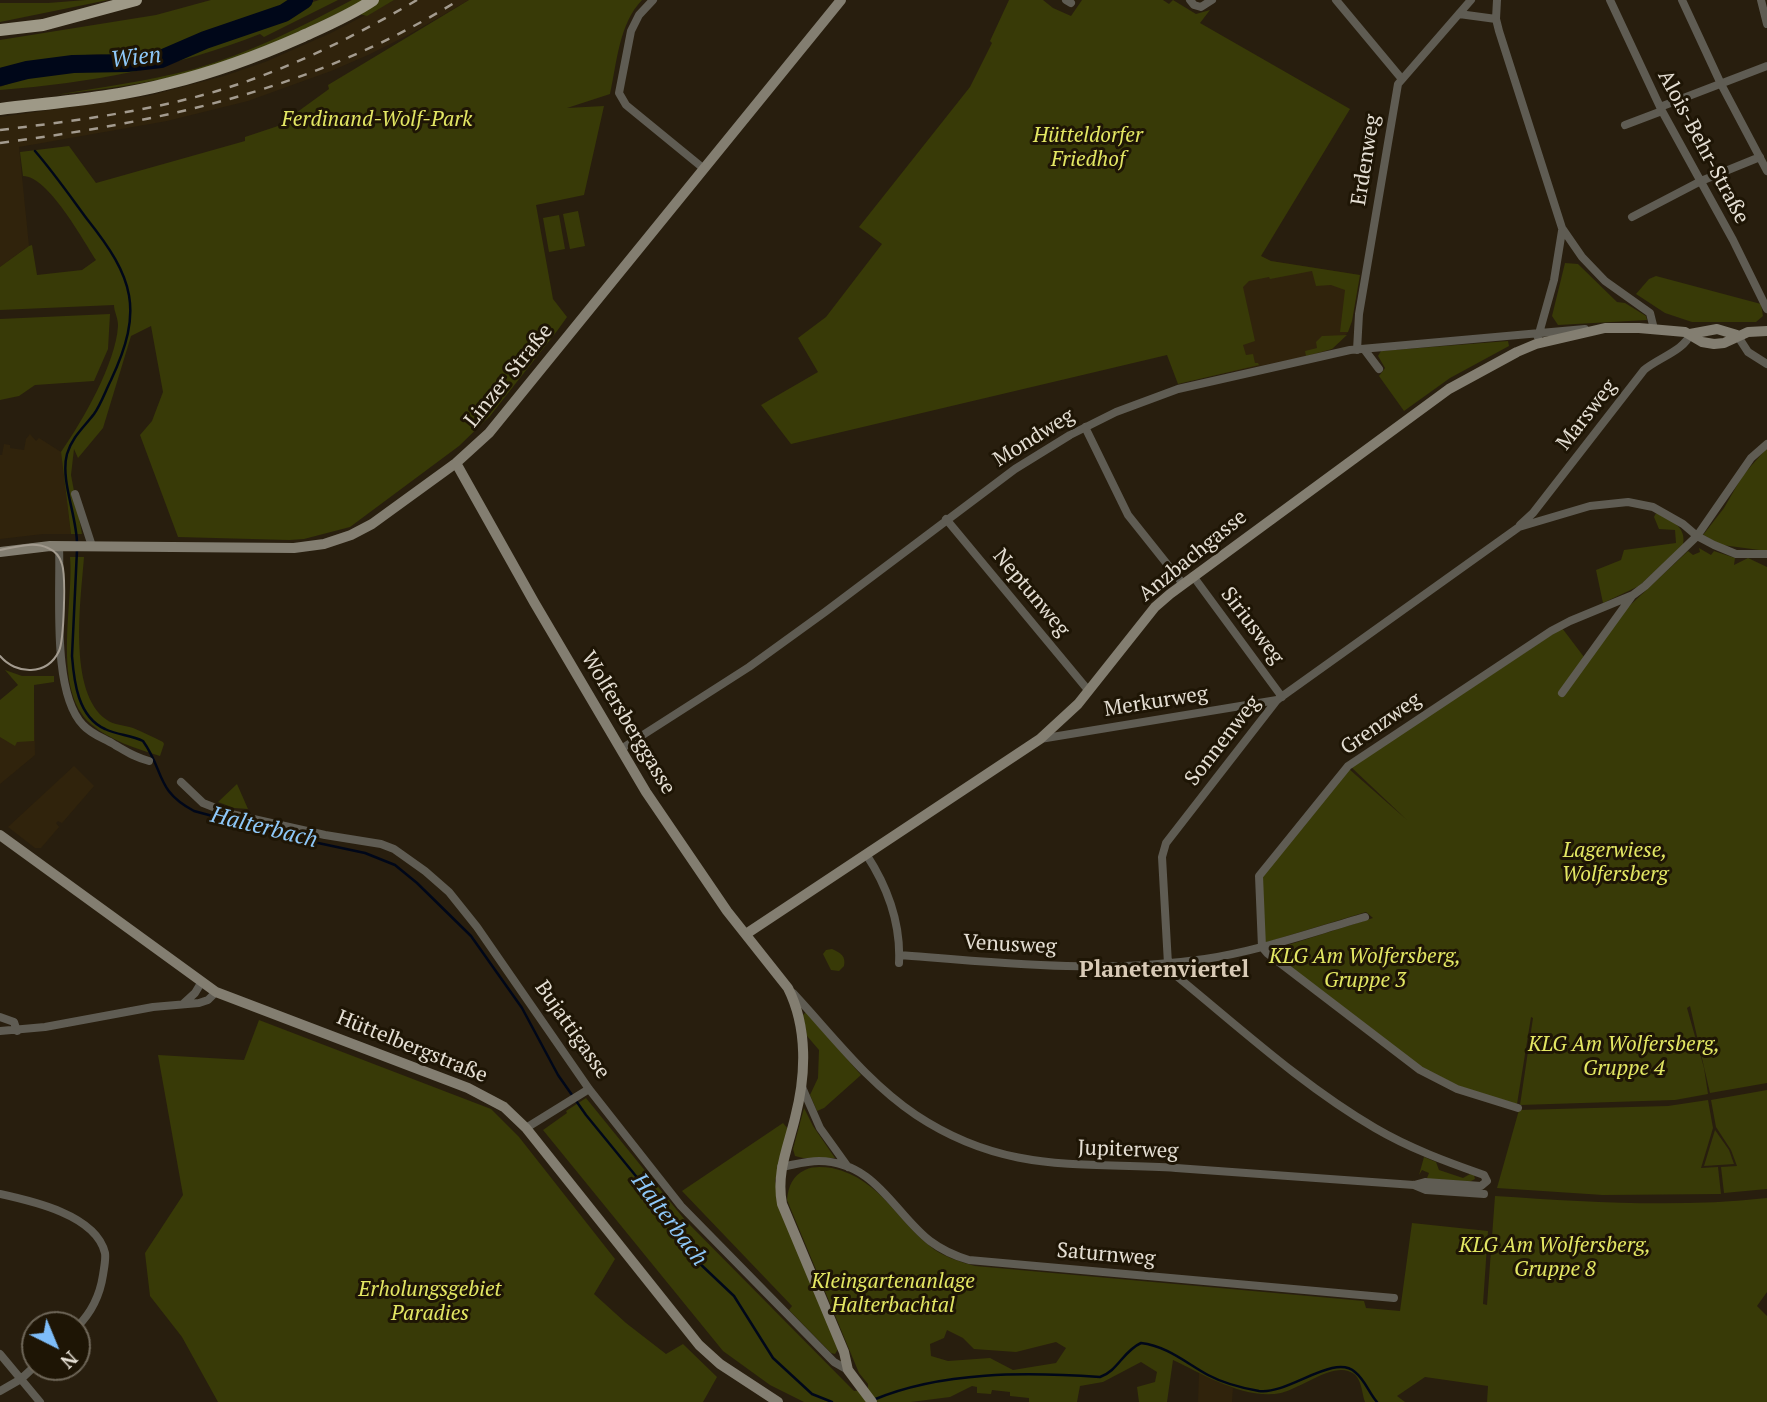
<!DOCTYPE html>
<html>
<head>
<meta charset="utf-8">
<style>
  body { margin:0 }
  #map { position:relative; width:1767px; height:1402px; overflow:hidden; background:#281e0e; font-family:"PT Serif",serif }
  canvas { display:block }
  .north { position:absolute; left:21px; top:1311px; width:70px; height:70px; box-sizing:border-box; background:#1e1505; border:2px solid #6e6658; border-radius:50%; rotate:137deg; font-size:19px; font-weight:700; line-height:28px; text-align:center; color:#e5dfd4 }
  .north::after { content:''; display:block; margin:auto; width:24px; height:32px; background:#7ebdf9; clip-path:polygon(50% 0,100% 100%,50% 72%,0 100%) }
</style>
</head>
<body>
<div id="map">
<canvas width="1767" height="1402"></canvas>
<div class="north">N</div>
</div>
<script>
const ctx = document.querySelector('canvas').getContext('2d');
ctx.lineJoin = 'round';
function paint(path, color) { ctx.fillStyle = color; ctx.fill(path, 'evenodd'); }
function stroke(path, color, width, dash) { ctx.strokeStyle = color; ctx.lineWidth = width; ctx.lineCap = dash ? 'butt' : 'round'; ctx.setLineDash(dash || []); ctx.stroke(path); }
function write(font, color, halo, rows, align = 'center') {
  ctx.font = font + ' "PT Serif",serif'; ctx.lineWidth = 6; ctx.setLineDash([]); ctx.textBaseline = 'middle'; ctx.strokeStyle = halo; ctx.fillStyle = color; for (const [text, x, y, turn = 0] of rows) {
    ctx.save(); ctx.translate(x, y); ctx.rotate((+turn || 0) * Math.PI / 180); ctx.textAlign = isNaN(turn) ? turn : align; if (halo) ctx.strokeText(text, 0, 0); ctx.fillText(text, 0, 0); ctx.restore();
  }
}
paint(new Path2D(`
  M394,0H469L410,34L368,55L331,71L248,101L167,121L19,147L29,246L0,267V117L148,96L224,76L265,62L331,33Z
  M1271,261L1360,275L1352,321L1348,332L1340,342L1322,353L1202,378L1167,354Z
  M30,434L36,441L39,438L61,452L71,534H43L0,539V455H2L4,444L10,445V448L24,450L26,439Z
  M34,693L35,755L0,784V700Z
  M74,766L94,786L62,823L58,821L56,823L59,827L41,848H35L8,827Z
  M1199,1372L1233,1388L1232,1402H1198Z`), '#30230c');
paint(new Path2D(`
  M86,0H108L0,22V3H48Z
  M211,0H296L281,9L184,41L158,56L118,59C100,45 23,67 0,73V40L156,15Z
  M319,0H338L264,37L260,34C177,67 90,83 0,90V87L29,76L115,65L120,71L157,65L207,43L213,44L241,32L247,33L276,22L292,15L304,5Z
  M352,0H394L367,16L344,10C296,34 246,56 194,71C149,84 102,89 56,95C102,87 149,81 194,69C250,53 301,27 352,0Z
  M469,0H642C619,24 617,62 610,94L567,108L604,106L584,195L536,205L553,299L567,317L557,331L490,416L459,446L350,527L304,539L289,540L178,537L140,435L152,421L163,392L151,326L131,336L103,428L78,458L74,449L71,475L82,534H71L61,452C82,422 116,363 118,326C118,317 114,312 114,305L0,310V267L29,246L32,245L37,275L82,270L96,260C83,240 48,176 23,176L20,152L69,146L96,183L245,141V137L278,126L329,89L328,85Z
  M1009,0H1043L1053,8L1071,16L1082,0H1163L1169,4L1173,0L1196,14L1210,10L1200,23L1350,109L1261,256L1271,261L1360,275L1352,321L1348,332H1340L1345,290L1331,285L1316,286L1312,271L1270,279L1269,277L1249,281L1243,287L1255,341L1243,345L1246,355L1253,354L1255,363H1258L1259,365L1178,384L1167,355L791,444L761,405L818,372L798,338L826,317L882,244L859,227L970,87L992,43L990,41Z
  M578,211L585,246L570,249L563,214Z
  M559,215L565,249L549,252L543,218Z
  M1565,263L1578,264L1617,302L1625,303L1646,316L1647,320L1558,325L1552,316Z
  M1656,276L1761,304L1763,316L1756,322H1692L1665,313L1636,294L1649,279Z
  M110,314L108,349L94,381L35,385L19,396L0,400V319Z
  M1347,335L1332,349L1306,356L1305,351L1317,348L1316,342L1322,336Z
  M1508,341L1509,346L1450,378L1404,411L1379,376L1385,368L1378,356L1381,351Z
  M1767,448V551L1722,545L1703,535L1724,508L1743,475Z
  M1656,513C1670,520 1687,526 1683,545L1639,586L1603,603L1596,570L1621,560L1624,550L1676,543L1675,530L1659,529L1654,517Z
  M1699,548L1711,555L1714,551L1735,558L1734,565L1748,558L1767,567V1083L1710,1093L1690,1006L1687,1008L1704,1068L1708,1094L1675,1100L1520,1105L1533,1018L1531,1017L1517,1104L1464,1089L1420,1066L1269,951L1373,918L1366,912L1264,943L1261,883L1264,873L1349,769L1407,820L1351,767L1562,628L1584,657L1626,609L1688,551L1693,555L1700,552Z
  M70,557H84C81,598 67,693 107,720C114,725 124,725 133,728C143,732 153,737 163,742L164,744L160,756C137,749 109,740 91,724C51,690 74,603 70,557Z
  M5,670L22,676H54V682L34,685V741L17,742L15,746L0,737V700L18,685Z
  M237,784L248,809L234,808L218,802Z
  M832,949C841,953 846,956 844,966L839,971L831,970L823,954L826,950Z
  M806,1012L861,1075L824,1108L817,1111L810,1095L818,1078L819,1050L807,1036L803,1015Z
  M259,1020L491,1109L519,1137L615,1259L594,1294L626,1323L666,1354L683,1344L717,1377L703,1402H218L182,1337L150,1296L145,1253L183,1195L158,1055L244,1060Z
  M1767,1090V1189L1724,1193L1721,1167L1737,1166L1731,1150L1716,1127L1711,1100Z
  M586,1098L685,1220L854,1391L868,1390V1384L859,1373L787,1200C788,1187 793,1175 805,1170C813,1166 823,1167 832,1168C883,1180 896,1222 935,1250C947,1258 961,1262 975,1266L1364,1301L1366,1308L1400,1311L1412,1223L1488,1231L1483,1304L1487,1305L1495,1196C1586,1202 1676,1208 1767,1198V1292L1757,1306L1767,1316V1402H1487L1488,1386L1425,1377L1397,1396L1405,1402H1365C1361,1390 1362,1375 1348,1371C1330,1365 1299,1389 1281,1393C1244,1400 1205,1375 1173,1360L1167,1402H1139L1137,1387L1155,1382L1157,1372L1141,1362L1103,1382L1080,1386L1077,1402H1029V1398L1010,1396V1392L992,1390L991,1394L977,1393V1387L972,1386L950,1397L911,1402H804L770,1385L723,1351L543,1130L567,1113L566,1111ZM947,1330L963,1338L974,1349L1016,1352L1056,1342L1066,1348L1056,1363L1013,1370L990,1358L948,1361L931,1356L930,1344L944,1338Z
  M1708,1100L1713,1128L1701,1168L1718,1167L1721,1194L1603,1195L1497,1188L1519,1110L1668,1106Z
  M804,1108L813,1126L835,1158H803L795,1156L793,1149Z
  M783,1123L788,1129L775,1181L838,1349L835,1354L831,1353L789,1310L792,1306L682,1191Z
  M1715,1130L1729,1150L1734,1164L1704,1166Z
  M1424,1157L1436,1162L1439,1170L1463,1178L1470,1174L1474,1175L1475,1179L1469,1182L1430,1179L1427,1178L1429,1173L1422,1170L1419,1175Z`), '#383a07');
stroke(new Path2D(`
  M35,151C54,173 70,196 87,219C134,278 144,310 111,380C105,392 101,404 94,414C84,427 72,437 67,454C60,480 77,516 77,544
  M77,550L72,656C74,682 78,717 105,729C117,735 131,735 143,741C165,772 155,790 194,811L290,837L365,853L395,865L417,883L471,936L522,1008L558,1075L586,1115L680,1230L696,1260L734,1296L773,1358L812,1394L832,1402
  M873,1400C942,1371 1027,1372 1100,1377C1118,1371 1123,1351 1141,1343C1167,1346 1186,1363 1208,1375C1223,1383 1242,1388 1259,1391C1288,1395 1334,1353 1355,1372C1365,1380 1369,1393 1377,1402`), '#000719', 2.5);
stroke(new Path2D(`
  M0,77L27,70L73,64L127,63L161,59L205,40L284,13L304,0`), '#000719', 18);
stroke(new Path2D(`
  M653,0L639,15L631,31L619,93L626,105L703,168
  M1066,0L1071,3
  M1190,0L1194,5L1201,7L1212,0
  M1336,0L1401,78
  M1497,0L1496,19L1499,31L1562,228L1582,257L1605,281L1650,313L1654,329
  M1610,0L1662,111L1733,240L1767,309
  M1682,0L1721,84L1767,171
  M1761,0L1767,24
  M1459,14L1496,19
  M1660,107L1767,66
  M1625,125L1662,111
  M1632,217L1701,181L1760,157
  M1737,335L1748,352L1767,364
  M1538,337L1554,280L1562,231
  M1364,349L1379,369
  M1357,350L1359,314L1398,84L1471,0
  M1085,427L1128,515L1183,584
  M75,494L92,546
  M946,519L1088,690
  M1520,525L1533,513L1644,370C1658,358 1685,350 1690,334
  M59,546C61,591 51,692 83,725C92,735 104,738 115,745C127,752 134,757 149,761
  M1193,576L1282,697
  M1562,693L1632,596
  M1040,739L1277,700
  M621,749L749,667L825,612L1015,469L1070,435L1116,412L1178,389L1350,350L1585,329
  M181,782L203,803L231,814L325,835L381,844L394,849L425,871L449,892L477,927L589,1089L681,1206L834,1362L848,1370
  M866,854C887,886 901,924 899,963
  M900,955C1000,963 1104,974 1205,959C1259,951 1312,932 1365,917
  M793,993C833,1036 867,1082 916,1115C1005,1174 1078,1162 1176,1168C1255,1174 1334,1180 1414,1185L1425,1182L1481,1186L1487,1181L1484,1175C1447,1162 1409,1148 1375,1128C1303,1086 1239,1027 1174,974L1168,964L1162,857L1166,843L1277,700L1519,527L1590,506L1628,502L1653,507L1683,524L1697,536L1714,545L1736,554H1767
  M183,1004L195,993L201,983
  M0,1017L14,1022L17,1031
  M0,1031L45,1027L153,1007L199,1003L208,1000L216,992
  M802,1087L820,1128L848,1167
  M1518,1108L1457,1089L1420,1070L1267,953L1262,947L1259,876L1348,766L1551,631L1570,621L1633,595L1645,586L1697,536L1751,458L1767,444
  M526,1128L589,1089
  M781,1167C793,1165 806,1161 819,1161C876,1162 893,1212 930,1241C942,1250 955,1256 969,1260L1394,1298
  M1414,1185L1426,1190L1484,1194
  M0,1194C32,1201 96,1215 105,1253C106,1259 104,1268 103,1275C100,1295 92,1312 77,1327
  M0,1354L40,1402
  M0,1391L21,1379L35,1366`), '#5f5c53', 8);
stroke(new Path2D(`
  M1690,334L1717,329L1737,335
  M456,463L534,602L646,792L727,911L788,988C808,1028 806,1076 795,1118C788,1147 776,1173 782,1204L844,1352L848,1370L872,1402
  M0,552L50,546L294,548L324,544L351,535L372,524L456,463L489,433L841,0
  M0,835L216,992L468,1088L504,1107L526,1128L699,1345L720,1364L778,1402
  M746,934L1040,739L1078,704L1155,607L1170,594L1449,389L1517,352L1536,344L1605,328H1639L1685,332L1702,342L1714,344L1724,343L1748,332L1767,331`), '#837e71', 10);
stroke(new Path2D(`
  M0,30L43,25L136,0
  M0,109C57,102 114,98 170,83C215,72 258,56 301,37C325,26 351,15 373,0`), '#9e9987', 12);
stroke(new Path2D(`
  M0,550C15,547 34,541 48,548C55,551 60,557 62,564C66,576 64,640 59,651C47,676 16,675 0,656`), '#a39b8f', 2);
stroke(new Path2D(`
  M0,130C73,121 146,112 217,91C287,70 354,37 417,0
  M0,143C166,121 315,89 459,0`), '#a39b8f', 2.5, [9, 9]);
write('italic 21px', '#e3e763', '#1e1505', [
  ["Ferdinand-Wolf-Park",377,120],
  ["Hütteldorfer",1088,136],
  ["Friedhof",1088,160],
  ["Lagerwiese,",1615,851],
  ["Wolfersberg",1615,875],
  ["KLG Am Wolfersberg,",1365,957],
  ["Gruppe 3",1365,981],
  ["KLG Am Wolfersberg,",1624,1045],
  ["Gruppe 4",1624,1069],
  ["KLG Am Wolfersberg,",1555,1246],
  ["Gruppe 8",1555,1270],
  ["Kleingartenanlage",893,1282],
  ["Halterbachtal",893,1306],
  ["Erholungsgebiet",430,1290],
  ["Paradies",430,1314]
]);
write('21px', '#e5dfd4', '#1e1505', [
  ["Alois-Behr-Straße",1703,147,62],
  ["Erdenweg",1366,160,-81],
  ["Linzer Straße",509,376,-51],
  ["Marsweg",1587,415,-52],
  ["Mondweg",1034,438,-32],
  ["Anzbachgasse",1193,556,-39],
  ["Neptunweg",1031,593,50],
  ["Siriusweg",1252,626,53],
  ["Merkurweg",1156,702,-9],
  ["Wolfersberggasse",628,723,59],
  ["Grenzweg",1381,724,-35],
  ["Sonnenweg",1223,741,-52],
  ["Venusweg",1010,945,3],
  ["Bujattigasse",572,1030,55],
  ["Hüttelbergstraße",412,1047,22],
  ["Jupiterweg",1128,1150,2],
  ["Saturnweg",1106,1255,5]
]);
write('italic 23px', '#8ec8f9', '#1e1505', [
  ["Wien",136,58,-6],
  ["Halterbach",264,828,14],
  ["Halterbach",669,1220,53]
]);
write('bold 23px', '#d8cab6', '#1e1505', [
  ["Planetenviertel",1164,970]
]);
</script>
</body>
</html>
